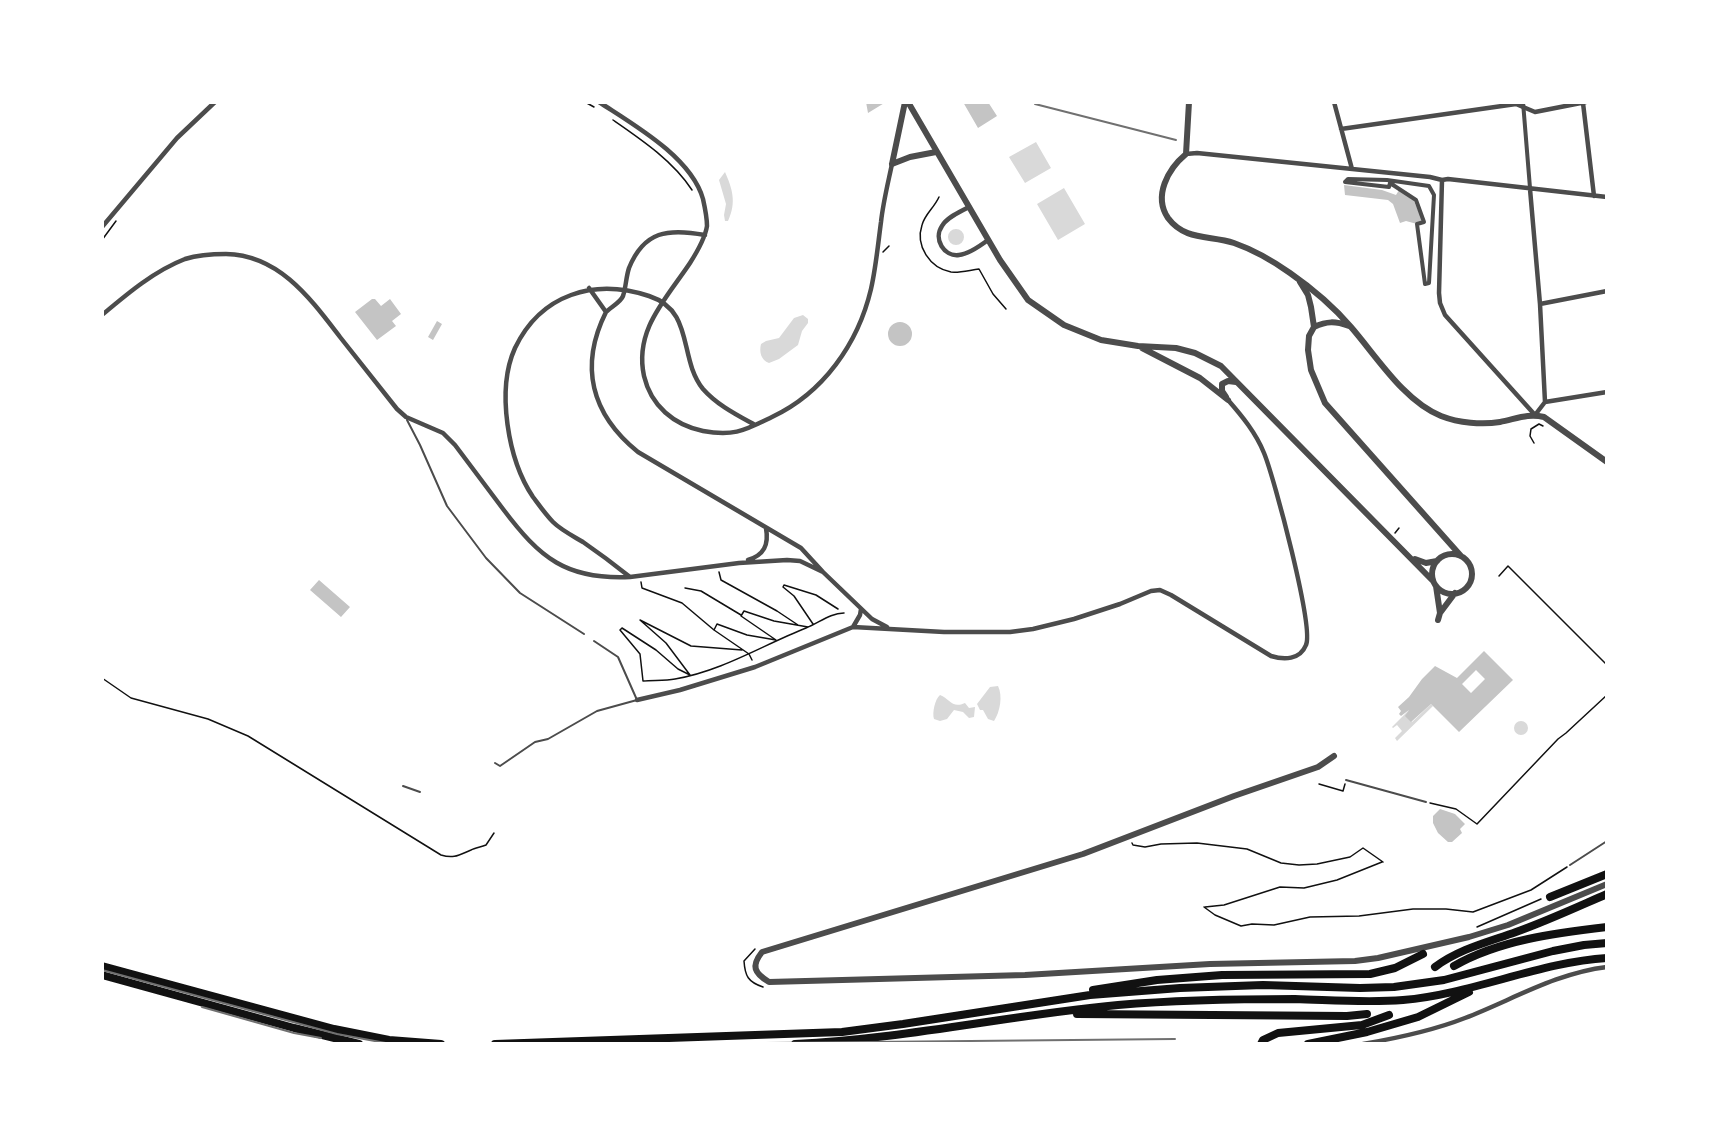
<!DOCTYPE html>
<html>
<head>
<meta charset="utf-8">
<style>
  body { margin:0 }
  #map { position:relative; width:1709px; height:1146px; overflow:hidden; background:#fff; font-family:"Golos Text",sans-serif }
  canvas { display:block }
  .frame { position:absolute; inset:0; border:104px solid #fff; pointer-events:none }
</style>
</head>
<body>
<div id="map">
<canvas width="1709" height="1146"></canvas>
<div class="frame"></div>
</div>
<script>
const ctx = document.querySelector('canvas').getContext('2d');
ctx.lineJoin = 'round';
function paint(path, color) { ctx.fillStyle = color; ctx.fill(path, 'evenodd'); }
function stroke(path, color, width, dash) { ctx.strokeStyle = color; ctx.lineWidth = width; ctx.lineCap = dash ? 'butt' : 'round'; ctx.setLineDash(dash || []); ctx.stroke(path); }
paint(new Path2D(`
  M1036,142L1051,168L1025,183L1009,157Z
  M725,172C732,188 737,202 728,221H725L724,215L726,204L719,180Z
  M1064,188L1085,224L1058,240L1037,204Z
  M948 237a8 8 0 1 1 16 0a8 8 0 1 1-16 0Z
  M803,315L808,319V323L802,331L798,345L779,359L769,363C761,360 759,352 761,344L766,341L779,338L794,318Z
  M998,686C1003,696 1000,712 994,721L988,719L983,710H980L977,704L990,687Z
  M940,695C950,699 952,709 965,703L969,708L975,707L974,717L969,718L963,712L954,710L947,719L940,721L934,719C932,713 935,699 940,695Z
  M1431,704L1433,706L1397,741L1395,738L1402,731L1397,725L1393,728L1392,727L1409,710L1406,716L1412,722Z
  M1514 728a7 7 0 1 1 14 0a7 7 0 1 1-14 0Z`), '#d9d9d9');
paint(new Path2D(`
  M866,102H886L868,113Z
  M963,102H988L997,116L978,128Z
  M1344,185L1382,190L1396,195L1399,190L1414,201L1423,222L1417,224L1406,221L1400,223L1393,204L1388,200L1345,195Z
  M372,299H375L381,306L390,299L401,314L392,321L396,326L377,340L355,312Z
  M437,321L442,324L433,340L428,337Z
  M888 334a12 12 0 1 1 24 0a12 12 0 1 1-24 0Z
  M319,580L350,607L341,617L310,590Z
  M1484,651L1513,680L1459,732L1431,704L1411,722L1405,716L1409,710L1401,716L1399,714L1401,711L1398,707L1409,697L1422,679L1435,666L1457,678ZM1476,670L1485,679L1471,693L1462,684Z
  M1440,809L1455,814L1465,824L1460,829L1462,833L1452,842H1448L1438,833L1433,823V816Z`), '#c4c4c4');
stroke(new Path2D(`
  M585,102L594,107
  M613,120C642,140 673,161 692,190
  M939,197C934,208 925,214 922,225C915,246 930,268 951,272C960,273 970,270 979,269L993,294L1006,309
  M102,240L116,221
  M883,252L889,246
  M1534,443L1530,436L1531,429L1539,424L1543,426
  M1395,533L1399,528
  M719,572L721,580L777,611L798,625
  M1499,576L1508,566L1607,665
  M641,582L642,588L682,603L714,630L749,654L752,660
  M685,588L701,591L741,615
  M813,624L794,596L783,587L784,585L816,595L838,609
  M714,630L717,624L747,635L776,640L741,616L744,611L774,621L808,627
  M742,650L691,646L640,620L666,643L690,675L678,669L656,650L622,628L620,630L640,654L643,681C653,680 665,681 675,679C722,671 763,645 806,628C819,623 830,613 844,613
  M102,678L131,698L208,719L248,736L441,855C454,859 459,855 471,850C475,848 481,847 486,845L494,833
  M1319,784L1343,791L1345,784
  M1430,803L1456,809L1477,824L1558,739L1566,733L1607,695
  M1132,843L1133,845L1145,847L1161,844L1197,843L1247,849L1281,863L1299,865L1317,864L1350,857L1363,848L1383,862
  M1204,907L1215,915L1241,926L1252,924L1274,925L1310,917L1359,916L1413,909H1446L1473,912L1531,890L1567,867
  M1205,907L1224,905L1280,887L1304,888L1337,880L1382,862
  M1477,927L1541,899
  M755,949L744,961C745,976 748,982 763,987`), '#111', 1.5);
stroke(new Path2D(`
  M407,420L420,445L447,506L486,558L520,593L584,634
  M495,763L500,766L535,742L548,739L597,711L637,700L618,657L594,641
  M1346,780L1426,802
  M403,786L420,792
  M1570,865L1607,841`), '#4c4c4c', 2);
stroke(new Path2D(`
  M1523,102L1530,188
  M1348,179L1387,180L1429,186L1434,195L1429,283L1425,284L1417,224L1424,222L1416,200L1390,183L1389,187L1345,182Z`), '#4c4c4c', 4);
stroke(new Path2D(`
  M599,102C634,125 691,157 703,199C705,208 707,217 707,226C705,239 697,252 690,263C666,299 634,330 644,376C651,406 674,425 703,431C734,437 745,430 772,417C823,393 858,344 871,289C876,267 878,244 881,222C883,203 888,183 892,164
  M1334,102L1352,169
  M1583,103L1594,196
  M1341,129L1516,104L1535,112L1586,102
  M1186,154L1197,153L1430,177L1442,180L1448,179L1607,197
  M1442,180L1439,293L1440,303L1445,315L1535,415L1545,402
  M1530,189L1540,304L1545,402
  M969,207C960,212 947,217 942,226C933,239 944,257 959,255C969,254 980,246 988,240
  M102,227L177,138L215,102
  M589,288L606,312C579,366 591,414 638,452L801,548L823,572L872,619L887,627
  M1540,304L1607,291
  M606,312C611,307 621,302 623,296C626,287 626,277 629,268C644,231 668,228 705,235
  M102,315C127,294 154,271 185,259C198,255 213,254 226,254C279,255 310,298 340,337C359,361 378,385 397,409L406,417L443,433L455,445C471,466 487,488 503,509C540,558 566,580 630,577
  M1545,402L1607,392
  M755,425C737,415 717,405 703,389C678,358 695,311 649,296C594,278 541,294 515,348C496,390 508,460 533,497C539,505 546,515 553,522C561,530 573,536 583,542C599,553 615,565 630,577L739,563L787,560L800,561L823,572
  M748,560C764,555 769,545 766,528
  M853,627L860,615L861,609
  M637,700L680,690L755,667L853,627L944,632H1010L1033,629L1074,619L1120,604L1151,591L1160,590L1171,595L1271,656C1284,660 1300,660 1306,645C1314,627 1274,477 1264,453C1256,433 1242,416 1228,400
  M1363,1044C1398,1038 1432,1031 1465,1018C1512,1000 1556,973 1607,967`), '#4c4c4c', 4.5);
stroke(new Path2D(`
  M908,102L1000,260L1028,300L1064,325L1101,340L1138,346L1176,348L1195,353L1221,366L1433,581
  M1189,102L1186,154C1168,169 1153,196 1168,218C1185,241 1210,235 1234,243C1254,250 1273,261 1290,273C1313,289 1333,306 1351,327C1377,357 1404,401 1441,416C1459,423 1482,425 1500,422C1516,419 1528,413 1544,417L1607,462
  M892,164L905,102
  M892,164L910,157L936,152
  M1300,282L1308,295L1311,307L1314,327L1309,336L1308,350L1311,370L1325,403L1461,556
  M1314,327C1327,321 1335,321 1349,326
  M1142,348L1200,378L1228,400
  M1226,397L1222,391V384L1228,381L1236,382
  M1432 574a20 20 0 1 1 40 0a20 20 0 1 1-40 0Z
  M1415,559L1426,563L1437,561
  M1436,586L1440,613L1438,620
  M1440,613L1455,593
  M1334,756L1318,767L1234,796L1083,854L762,952C751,966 754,973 769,982L1025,975L1210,964L1355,961L1378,958L1469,937L1508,925L1607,884`), '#4c4c4c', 6);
stroke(new Path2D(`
  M1550,897L1607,874
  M102,966L334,1029L389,1040L441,1044
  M1454,966C1499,940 1556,933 1607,927
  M1435,967C1459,949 1488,942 1516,932C1547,921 1577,907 1607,894
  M102,975L294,1028L359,1044
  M1093,990L1157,980L1222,975L1370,974L1395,968L1423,954
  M1077,1014L1347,1016L1367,1014
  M495,1044L842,1032L903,1024L1090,995L1180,988L1263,985L1360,988L1394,987L1444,980L1553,951L1584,945L1607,943
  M795,1044C904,1039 1010,1015 1118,1005C1177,1000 1236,999 1295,999C1331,1000 1367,1003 1403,1000C1472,994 1540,962 1607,958
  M1261,1044L1263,1040L1278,1033L1362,1025L1389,1015
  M1308,1044L1367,1032L1418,1017L1469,992`), '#111', 8);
stroke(new Path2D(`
  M1035,104L1176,140
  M102,970L337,1034L391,1044
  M202,1007L294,1033L321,1038
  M663,1044L1175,1039`), '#707070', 2);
</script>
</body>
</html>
